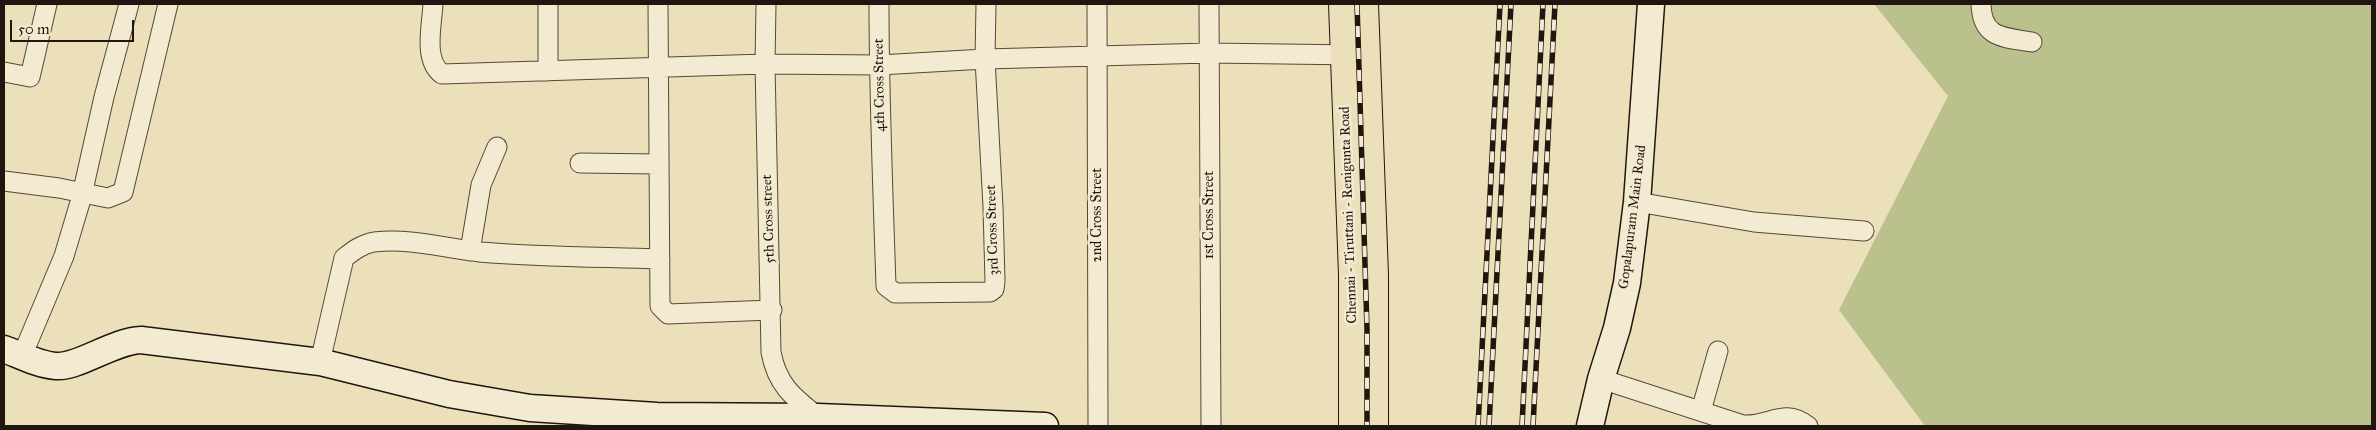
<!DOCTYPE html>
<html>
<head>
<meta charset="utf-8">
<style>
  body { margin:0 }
  #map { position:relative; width:2376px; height:430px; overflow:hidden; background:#ebe0ba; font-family:"IM FELL Great Primer",serif }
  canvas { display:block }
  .frame { position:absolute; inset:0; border:5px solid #21160f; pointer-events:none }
  .scale { position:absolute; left:10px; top:20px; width:124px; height:22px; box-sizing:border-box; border:2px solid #21160f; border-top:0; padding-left:6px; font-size:15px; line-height:18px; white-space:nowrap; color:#21160f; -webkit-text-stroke:4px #f2ebd2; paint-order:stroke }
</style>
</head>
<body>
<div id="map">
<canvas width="2376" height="430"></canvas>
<div class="frame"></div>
<div class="scale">50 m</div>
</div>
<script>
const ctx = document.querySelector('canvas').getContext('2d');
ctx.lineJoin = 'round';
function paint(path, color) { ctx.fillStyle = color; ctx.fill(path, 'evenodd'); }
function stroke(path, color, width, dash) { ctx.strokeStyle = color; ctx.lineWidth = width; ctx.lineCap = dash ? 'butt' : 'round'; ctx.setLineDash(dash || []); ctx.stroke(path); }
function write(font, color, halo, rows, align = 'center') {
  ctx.font = font + ' "IM FELL Great Primer",serif'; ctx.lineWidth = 5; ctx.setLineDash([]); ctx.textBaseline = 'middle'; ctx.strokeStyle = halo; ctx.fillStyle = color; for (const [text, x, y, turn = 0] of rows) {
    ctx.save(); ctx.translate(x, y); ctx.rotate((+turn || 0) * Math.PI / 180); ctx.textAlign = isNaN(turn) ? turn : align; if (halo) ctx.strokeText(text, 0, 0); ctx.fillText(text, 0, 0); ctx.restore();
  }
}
paint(new Path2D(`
  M1874,4H2372V426H1925L1839,310L1948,96Z`), '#bac18d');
const street = new Path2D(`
  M433,4C432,25 423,60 442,74L765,64L879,65L985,59L993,207L995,281L994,289L990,292L895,293L886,286C883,192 879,98 879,4
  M548,4V71
  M658,4L660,306L668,314L772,310
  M766,4L765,64L771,352C777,385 793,397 818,417
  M986,4L985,59L1209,53L1357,55
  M1097,4L1098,426
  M1209,4L1211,426
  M1981,4C1982,39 2004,37 2032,42
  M4,72L30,77L47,4
  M580,163L659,164
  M4,181L59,188L108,198L123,192L168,4
  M1637,202L1754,222L1864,231
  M470,251L481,185L497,147
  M22,356L64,256L81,199L104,97L129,4
  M320,362L344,258C353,251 362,244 374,242C413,238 442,248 480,252C540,257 600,257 660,259
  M1601,379L1743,425C1770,427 1783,407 1808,426
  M1701,411L1718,351`);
const secondary = new Path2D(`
  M4,349C20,355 39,365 56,366C78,368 113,341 141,340L320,362L449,394L530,408L657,416L818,417L1045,426
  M1590,426L1601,379L1617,328L1627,283L1637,202L1651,4`);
const highway = new Path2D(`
  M1343,4L1353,275V426
  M1364,4L1374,275V426`);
stroke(street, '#54483a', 21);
stroke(secondary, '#21160f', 29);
stroke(highway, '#21160f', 30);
stroke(street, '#f2ebd2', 19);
stroke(secondary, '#f2ebd2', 26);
stroke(highway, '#ebe0ba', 28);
const rail = new Path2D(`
  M1357,4L1367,329V426
  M1478,426L1500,4
  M1489,426L1511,4
  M1522,426L1543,4
  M1533,426L1555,4`);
stroke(rail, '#21160f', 5.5);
stroke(rail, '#f2ebd2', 4, [11]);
write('14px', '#21160f', '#f2ebd2', [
  ["4th Cross Street",880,85,-91],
  ["2nd Cross Street",1098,215,-90],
  ["1st Cross Street",1210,215,-90],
  ["Chennai - Tiruttani - Renigunta Road",1349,215,-92],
  ["Gopalapuram Main Road",1633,217,-83],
  ["5th Cross street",769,219,-92],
  ["3rd Cross Street",993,230,-92]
]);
</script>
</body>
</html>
